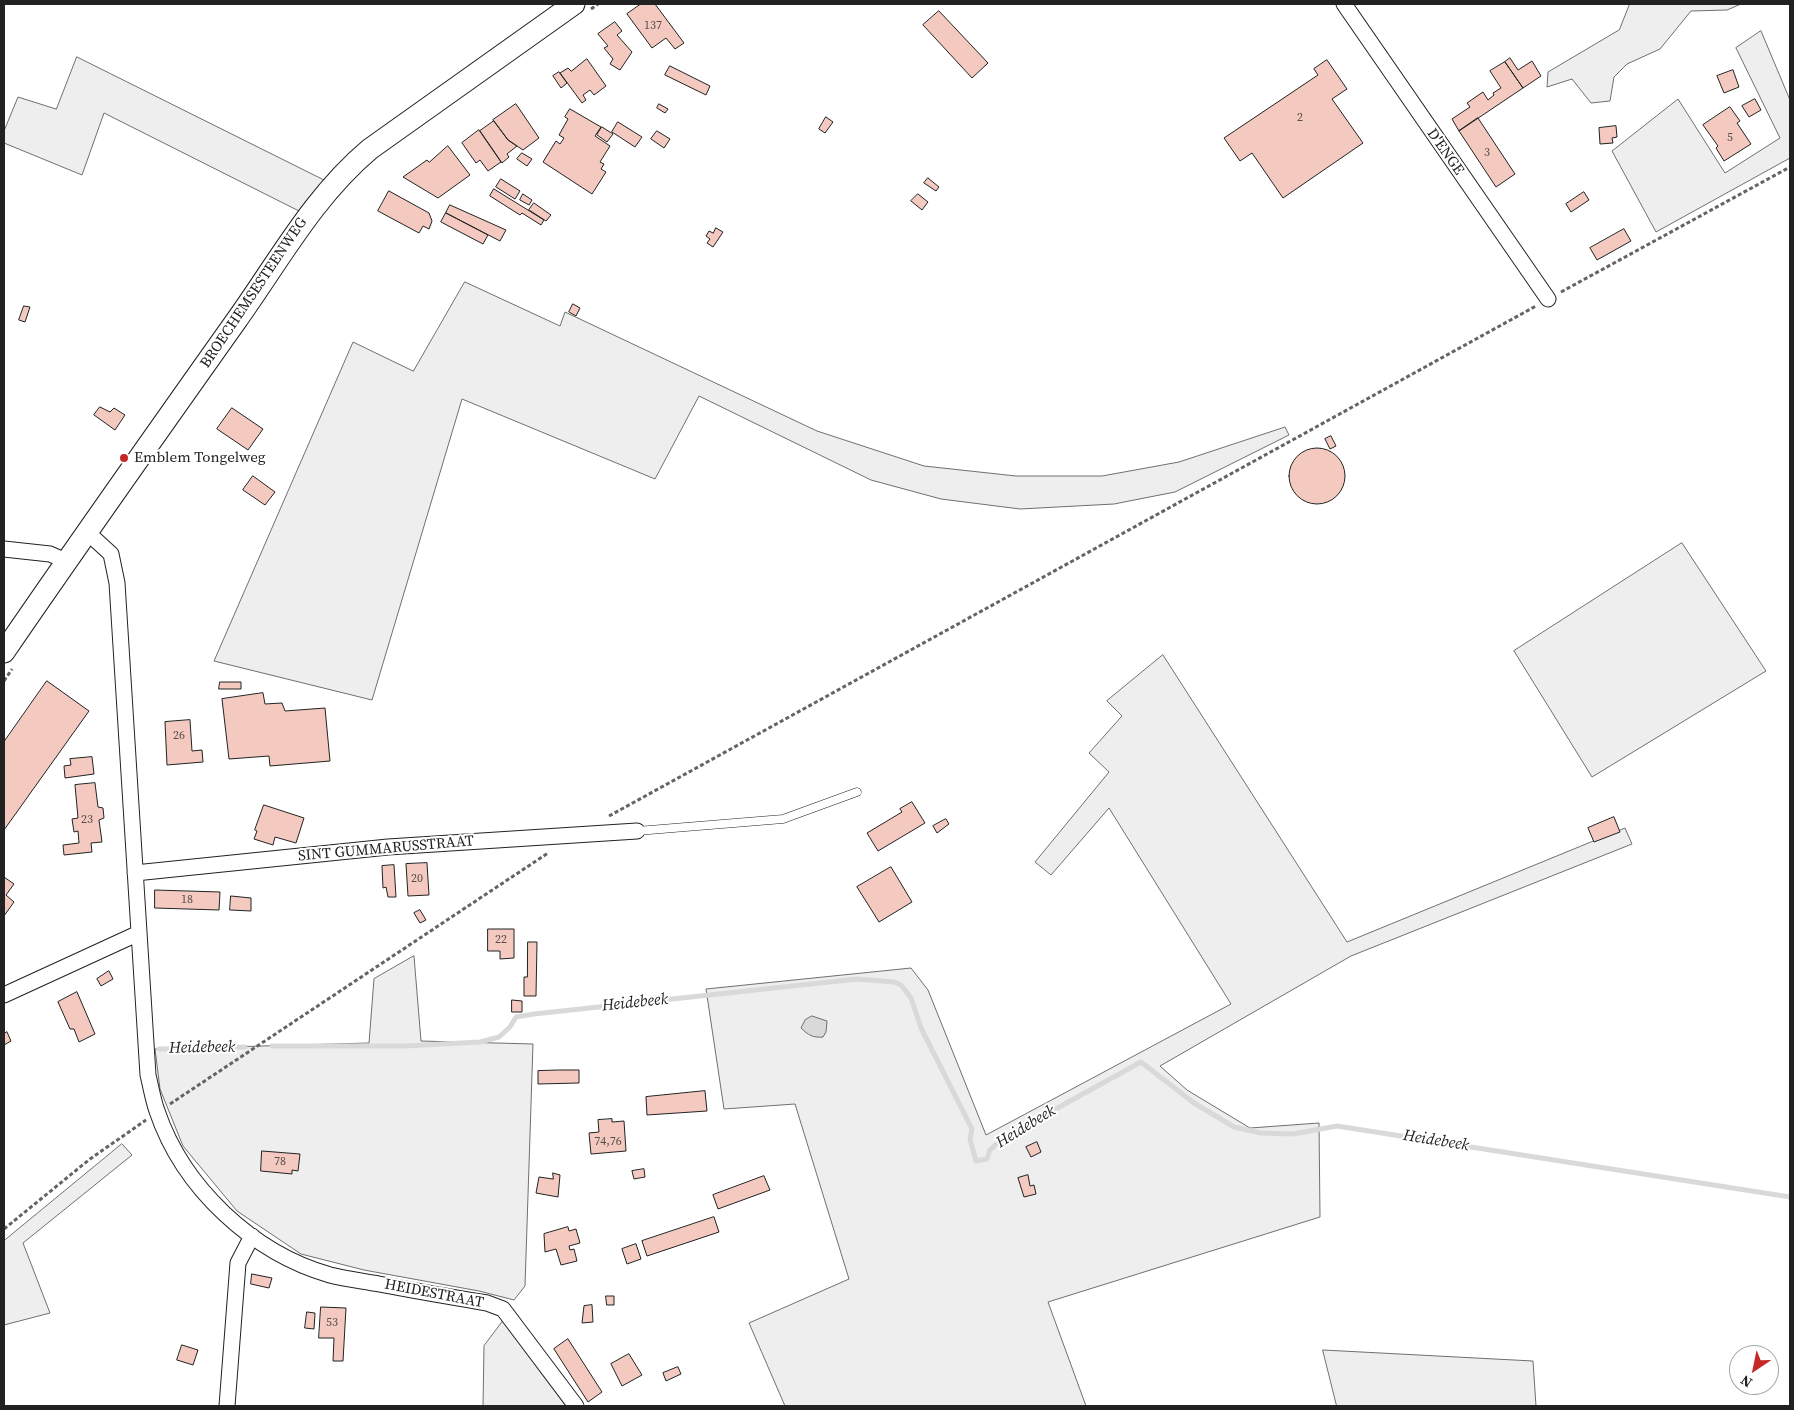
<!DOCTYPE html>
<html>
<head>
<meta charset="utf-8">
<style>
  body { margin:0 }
  #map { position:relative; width:1794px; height:1410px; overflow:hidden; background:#fff; font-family:"Source Serif 4",serif }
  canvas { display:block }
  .frame { position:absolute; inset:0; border:5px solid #222; pointer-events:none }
  .north { position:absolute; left:1729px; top:1345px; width:50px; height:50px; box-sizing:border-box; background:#fff; border:1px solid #a7a7a7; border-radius:50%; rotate:214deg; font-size:14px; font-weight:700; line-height:20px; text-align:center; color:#222 }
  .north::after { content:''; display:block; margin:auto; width:18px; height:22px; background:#c62828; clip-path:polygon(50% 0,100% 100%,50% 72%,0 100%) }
</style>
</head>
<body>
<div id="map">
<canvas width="1794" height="1410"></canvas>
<div class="frame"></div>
<div class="north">N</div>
</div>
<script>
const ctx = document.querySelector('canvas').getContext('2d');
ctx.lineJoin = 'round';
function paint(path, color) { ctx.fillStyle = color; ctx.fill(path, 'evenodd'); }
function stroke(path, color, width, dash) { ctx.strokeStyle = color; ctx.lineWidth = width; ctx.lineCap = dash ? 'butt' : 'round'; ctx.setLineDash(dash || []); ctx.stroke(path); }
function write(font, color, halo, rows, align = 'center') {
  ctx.font = font + ' "Source Serif 4",serif'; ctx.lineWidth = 4; ctx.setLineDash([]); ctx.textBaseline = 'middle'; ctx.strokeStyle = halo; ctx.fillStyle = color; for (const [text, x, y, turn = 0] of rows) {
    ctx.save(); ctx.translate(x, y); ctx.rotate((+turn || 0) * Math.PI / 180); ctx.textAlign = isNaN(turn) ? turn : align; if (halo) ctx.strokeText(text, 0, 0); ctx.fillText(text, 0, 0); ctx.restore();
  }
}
const green = new Path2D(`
  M1630,4H1741L1727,10L1691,11L1660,49L1627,64L1614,77L1610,101L1591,103L1572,79L1547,87L1548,72L1619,30Z
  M1761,31L1790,100V158L1656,232L1612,151L1678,99L1725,173L1780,138L1736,48Z
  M77,57L324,180L301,212L104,113L82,175L4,143V131L18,97L56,109Z
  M465,282L560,326L565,312L817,431L924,466L1016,476H1102L1179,462L1285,427L1289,435L1175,492L1114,504L1020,509L941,499L871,480L699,396L655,479L462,399L372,700L214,661L353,342L413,371Z
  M1682,543L1766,671L1592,777L1514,651Z
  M1163,655L1347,942L1625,828L1632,844L1351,956L1160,1066L1187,1090L1250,1128L1319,1123L1320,1217L1048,1302L1086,1406H785L749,1323L849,1279L795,1104L724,1109L706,989L911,968L928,990L986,1135L1231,1004L1109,808L1051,875L1035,862L1109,772L1089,753L1122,716L1107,701Z
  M414,956L421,1041L533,1044L525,1286L514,1300L479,1291L364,1270L301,1254L237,1211L183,1146L160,1089L155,1049L369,1043L374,979Z
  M122,1144L132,1155L23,1243L50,1313L4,1325V1241Z
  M503,1321L566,1406H483L484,1346Z
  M1323,1350L1533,1361L1536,1406H1337Z`);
paint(green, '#eee');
stroke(green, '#6f6f6f', 1);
const water = new Path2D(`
  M812,1016L827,1021L826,1032L823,1037C813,1038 808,1035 801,1028L805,1020Z`);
paint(water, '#d9d9d9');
stroke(water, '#6f6f6f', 1);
stroke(new Path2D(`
  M272,1046H405L480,1042L499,1037L510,1027L516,1017L534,1014L857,979L894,982L901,985L911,998L921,1028L972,1129L970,1139L976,1161L987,1159L990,1150L1003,1138L1141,1062L1194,1103L1234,1127L1261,1133L1293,1134L1337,1126L1790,1197
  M159,1049L245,1047`), '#d9d9d9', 5);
const building = new Path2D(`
  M641,4H655L684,43L675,49L666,38L652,48L627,14Z
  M939,11L988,63L972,78L923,25Z
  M615,22L622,31L617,35L632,52L620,70L610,64L613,59L604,48L608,46L598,34Z
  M1510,58L1518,70L1532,61L1541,76L1523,88L1505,62Z
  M587,59L606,86L594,95L590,90L583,95L586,100L582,103L560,73L568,68L571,71Z
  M1327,60L1347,89L1332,99L1363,143L1283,198L1252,153L1240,161L1224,138L1318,75L1314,69Z
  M1505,62L1523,88L1459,131L1452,119L1470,107L1467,103L1480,94L1483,92L1488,100L1494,95L1493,93L1501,88L1490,71Z
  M670,66L710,86L706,95L665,75Z
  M1733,70L1739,87L1724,93L1717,76Z
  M559,72L567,83L561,88L553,76Z
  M1755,99L1761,110L1749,117L1742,106Z
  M516,104L539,138L523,150L508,140L493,120Z
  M659,104L668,109L665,113L657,108Z
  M1730,107L1740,121L1737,123L1751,144L1724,161L1716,148L1718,146L1703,125Z
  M570,109L601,127L595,136L610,146L600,162L604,164L601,169L606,172L592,194L543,162L556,141L560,144L564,138L559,135L568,119L565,117Z
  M826,117L833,122L825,133L819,129Z
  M1478,118L1515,174L1496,187L1459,131Z
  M494,121L508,140L517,146L507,154L509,157L502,163L480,131Z
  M618,122L642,137L635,147L612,132Z
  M1616,126L1617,137L1612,138L1613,143L1600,144L1599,128Z
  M602,127L613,134L607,142L597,135Z
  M479,130L501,162L488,171L480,160L476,163L462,143Z
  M657,131L670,139L664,148L651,139Z
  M448,146L470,175L438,198L403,177L427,160L429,162Z
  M522,153L532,159L527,166L517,159Z
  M928,178L939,187L936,191L924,183Z
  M501,179L520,191L515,199L496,187Z
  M494,189L544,220L541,225L522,213L520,215L490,196Z
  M389,191L429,213L432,221L429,229L423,226L419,233L378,211Z
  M1584,192L1589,200L1571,212L1566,204Z
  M523,194L532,200L529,205L520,200Z
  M918,194L928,202L922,210L911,201Z
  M534,203L551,215L546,221L529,210Z
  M450,205L506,230L500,241L446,213Z
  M446,213L488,235L483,244L441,222Z
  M716,228L723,232L713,247L707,243L710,239L706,236L709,231L713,233Z
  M1624,229L1631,241L1597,260L1590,248Z
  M573,304L580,308L576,316L569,312Z
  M24,306L30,307L25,322L19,320Z
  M100,407L110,412L114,408L125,415L115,430L94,415Z
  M232,408L263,429L248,450L217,429Z
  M1331,436L1336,446L1330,449L1325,439Z
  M1289 476a28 28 0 1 1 56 0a28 28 0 1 1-56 0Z
  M253,476L275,492L265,505L243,490Z
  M47,681L89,711L4,830V742Z
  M220,682H241V689H219Z
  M263,693L265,704L282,703L285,711L325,708L330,761L270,766L269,756L229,759L222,699Z
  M190,720L192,751L202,750L203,762L167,765L165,722Z
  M92,757L94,774L65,778L64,766L71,765L70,759Z
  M95,783L98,807L103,808L104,818L99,820L102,842L91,843L92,852L64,855L63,845L79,843L78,831L74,832L72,819L78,818L75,785Z
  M912,802L925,823L878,851L867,833L902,812L900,809Z
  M264,805L304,818L296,843L275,837L273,845L254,839L257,831L255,830Z
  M1614,817L1620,832L1594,842L1588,828Z
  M946,819L949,824L937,833L933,826Z
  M427,863L429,895L408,896L406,864Z
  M394,865L396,897H388L386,887L383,888L382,866Z
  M891,867L912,902L879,922L857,887Z
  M4,877L14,884L6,895L14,902L4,916Z
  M155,890L220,892L219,910L155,908Z
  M231,896L251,898V911L230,910Z
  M420,910L426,920L420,923L414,913Z
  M488,929H514V958L500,959V951H488Z
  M528,942H537L536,996H524V977H527Z
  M109,971L113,979L101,986L97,979Z
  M77,992L95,1034L79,1042L74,1029H70L58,1002Z
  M512,1000L522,1001V1012H512Z
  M7,1032L11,1041L4,1045V1034Z
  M559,1070H579V1083L538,1084V1071Z
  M705,1091L707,1111L647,1115L646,1097Z
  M612,1119V1122L624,1121L626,1151L591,1154L589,1133L599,1132L598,1120Z
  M1037,1142L1041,1152L1031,1157L1026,1147Z
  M262,1151L300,1154L298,1171L292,1170V1174L261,1171Z
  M644,1169L645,1177L634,1179L632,1171Z
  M553,1173L560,1175L558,1197L536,1193L539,1177L553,1179Z
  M1028,1175L1030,1186L1034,1185L1036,1194L1024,1197L1018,1178Z
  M764,1176L770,1190L718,1209L713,1195Z
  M714,1217L719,1232L647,1256L642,1241Z
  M568,1227L569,1231L576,1229L580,1243L569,1246L570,1250L574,1249L577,1261L561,1265L556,1249L545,1252L544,1234Z
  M636,1244L641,1259L627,1264L622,1249Z
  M252,1274L272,1278L269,1288L251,1284Z
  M606,1296H614V1305H607Z
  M592,1305L593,1322L582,1323L584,1306Z
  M321,1307L346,1308L343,1361H333L334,1338H319Z
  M307,1312L315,1313L314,1329L305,1328Z
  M568,1339L602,1392L588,1402L554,1349Z
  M182,1345L198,1350L193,1365L177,1360Z
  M629,1354L642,1375L622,1386L611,1364Z
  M678,1367L681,1374L666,1381L663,1373Z`);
paint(building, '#f3c9c0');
stroke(building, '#222', 1);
const lane = new Path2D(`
  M637,831L783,819L857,792`);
const street = new Path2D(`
  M1344,4L1548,299
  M87,532L111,554L117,583L148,1075C151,1087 153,1100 157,1111C183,1188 253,1253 330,1275C346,1279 363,1281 379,1284C415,1291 451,1297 487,1303L503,1309L576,1406
  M4,549L50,554L66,561
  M135,873L388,847L637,831
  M4,995L139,933
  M227,1406L238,1263L252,1236`);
const secondary = new Path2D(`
  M4,652C80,541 158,431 236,321C279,261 313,197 370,149L574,4`);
stroke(lane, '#222', 9);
stroke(street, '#222', 17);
stroke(secondary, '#222', 23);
stroke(new Path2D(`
  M591,9L598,4
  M1561,292L1790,167
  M4,681L12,669
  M609,816L1536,306
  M170,1104L548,853
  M4,1229L90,1159L146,1120`), '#646464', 3, [4, 2.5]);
stroke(lane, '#fff', 8);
stroke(street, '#fff', 15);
stroke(secondary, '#fff', 21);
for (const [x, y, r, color] of [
  [124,458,5,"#c62828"]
]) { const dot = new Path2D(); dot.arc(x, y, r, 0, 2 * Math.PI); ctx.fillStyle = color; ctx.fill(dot); stroke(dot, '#fff', 2); }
write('12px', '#564c4a', null, [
  ["137",653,26],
  ["2",1300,118],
  ["5",1730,138],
  ["3",1487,153],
  ["26",179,736],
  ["23",87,820],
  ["20",417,879],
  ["18",187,900],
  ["22",501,940],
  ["74,76",608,1142],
  ["78",280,1162],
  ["53",332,1323]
]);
write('15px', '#222', '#fff', [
  ["D'ENGE",1445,152,55],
  ["BROECHEMSESTEENWEG",254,293,-56],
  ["SINT GUMMARUSSTRAAT",386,849,-5],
  ["HEIDESTRAAT",434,1294,11]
]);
write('15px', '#222', '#fff', [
  ["Emblem Tongelweg",134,458]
], 'left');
write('italic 16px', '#222', '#fff', [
  ["Heidebeek",635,1003,-6],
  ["Heidebeek",202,1048,-1],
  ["Heidebeek",1026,1127,-32],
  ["Heidebeek",1436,1141,9]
]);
</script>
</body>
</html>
